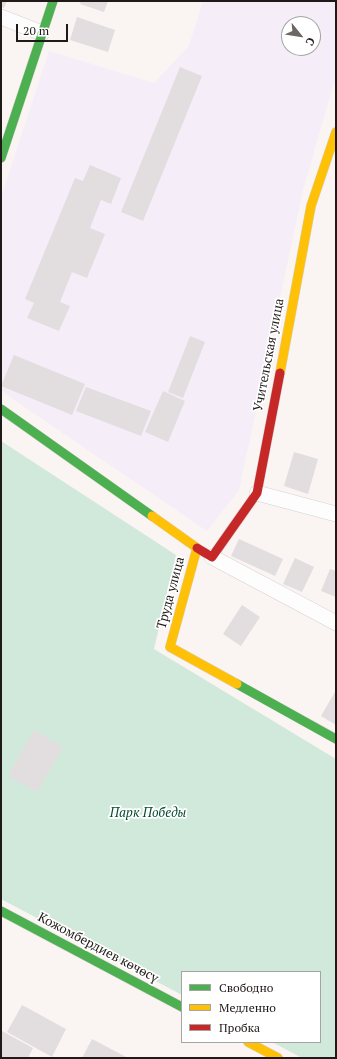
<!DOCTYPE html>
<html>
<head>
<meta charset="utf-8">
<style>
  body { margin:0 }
  #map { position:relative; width:337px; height:1059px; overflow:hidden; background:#faf4f2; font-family:"PT Serif",serif }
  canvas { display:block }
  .frame { position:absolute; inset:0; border:2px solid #1f1a18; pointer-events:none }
  .legend { position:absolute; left:181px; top:971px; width:140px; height:72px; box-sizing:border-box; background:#fff; border:1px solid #a5a3a3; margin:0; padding:5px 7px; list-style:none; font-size:12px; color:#1f1a18 }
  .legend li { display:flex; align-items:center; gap:8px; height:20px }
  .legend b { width:20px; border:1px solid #a5a3a3 }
  .north { position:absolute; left:281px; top:16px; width:40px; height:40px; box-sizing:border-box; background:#fff; border:1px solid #a5a3a3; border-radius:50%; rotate:120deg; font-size:11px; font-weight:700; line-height:16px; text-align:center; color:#1f1a18 }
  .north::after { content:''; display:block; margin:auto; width:14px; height:18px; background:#6c6664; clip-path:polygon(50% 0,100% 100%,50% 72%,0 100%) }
  .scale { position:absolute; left:16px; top:24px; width:52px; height:18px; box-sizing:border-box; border:2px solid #1f1a18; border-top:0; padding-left:5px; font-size:12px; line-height:14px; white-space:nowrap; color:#1f1a18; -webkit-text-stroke:3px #fff; paint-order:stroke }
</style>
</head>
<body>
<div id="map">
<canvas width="337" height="1059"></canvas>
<div class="frame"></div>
<ul class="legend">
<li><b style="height:5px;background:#4caf50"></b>Свободно</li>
<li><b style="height:5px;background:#ffc107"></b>Медленно</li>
<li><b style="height:5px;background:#c62828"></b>Пробка</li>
</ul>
<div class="north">С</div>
<div class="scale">20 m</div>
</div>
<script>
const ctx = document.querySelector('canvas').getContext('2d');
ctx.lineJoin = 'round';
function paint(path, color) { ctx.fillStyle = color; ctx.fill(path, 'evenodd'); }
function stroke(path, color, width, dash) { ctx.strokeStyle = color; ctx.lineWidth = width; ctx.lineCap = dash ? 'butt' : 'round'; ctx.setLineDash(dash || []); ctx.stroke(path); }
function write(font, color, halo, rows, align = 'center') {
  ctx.font = font + ' "PT Serif",serif'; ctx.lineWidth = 3.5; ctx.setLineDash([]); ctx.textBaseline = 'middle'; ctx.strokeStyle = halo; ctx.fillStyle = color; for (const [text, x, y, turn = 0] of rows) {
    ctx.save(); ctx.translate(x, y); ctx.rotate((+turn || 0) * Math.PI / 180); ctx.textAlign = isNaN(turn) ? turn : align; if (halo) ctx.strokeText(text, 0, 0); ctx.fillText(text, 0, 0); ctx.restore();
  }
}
paint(new Path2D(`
  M203,1H336V76L303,190L239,490L207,531L1,391V197L49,51L154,83L189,46ZM289,24H313V48H289Z`), '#f5edf8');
paint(new Path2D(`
  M1,441L176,555L154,649L336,759V1058H302L272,1042H320V972H182V995L1,899Z`), '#d1e9da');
paint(new Path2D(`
  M1,1H7L4,8L1,7Z
  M81,1H108L104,12L80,4Z
  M77,17L115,30L108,52L70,40Z
  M180,67L202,76L143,221L121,212Z
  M90,165L121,178L111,204L101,200L90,228L105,234L87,278L72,272L60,302L70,306L59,331L27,318L34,303L25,299L75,178L83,181Z
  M190,336L205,342L183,398L168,392Z
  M14,355L85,384L72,415L1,386Z
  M86,387L151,411L141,436L76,411Z
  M163,391L185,401L168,442L145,432Z
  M294,452L318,459L308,494L284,486Z
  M239,539L283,559L275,576L231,556Z
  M295,558L314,567L302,592L283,584Z
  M330,569L336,571V597L321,591Z
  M242,605L260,617L241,646L223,634Z
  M336,690V725L321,716Z
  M34,730L63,747L37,792L8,776Z
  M22,1005L66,1029L52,1057L7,1032Z
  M2,1031L33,1048L28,1058H1Z
  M92,1039L128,1058H82Z`), '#e2dee0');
const street = new Path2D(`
  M1,17L42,33
  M257,493L336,514
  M212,557L336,623`);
const fast = new Path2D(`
  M1,158L53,1
  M1,409L152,516
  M237,684L336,739
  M1,911L182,1007`);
const slow = new Path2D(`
  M280,373L311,206L336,132
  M152,516L197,548L170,647L237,684
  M248,1042L278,1058`);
const jam = new Path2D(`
  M197,548L212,557L257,493L280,373`);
stroke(street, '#d7d1cf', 16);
stroke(fast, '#d7d1cf', 10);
stroke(slow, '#d7d1cf', 10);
stroke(jam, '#d7d1cf', 10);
stroke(street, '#fefdfd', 15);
stroke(fast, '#4caf50', 9);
stroke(slow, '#ffc107', 9);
stroke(jam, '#c62828', 9);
write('13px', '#1f1a18', '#fff', [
  ["Учительская улица",269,355,-79],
  ["Труда улица",171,593,-75],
  ["Кожомбердиев көчөсү",98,948,28]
]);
write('italic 13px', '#054b31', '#fff', [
  ["Парк Победы",148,813]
]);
</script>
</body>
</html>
